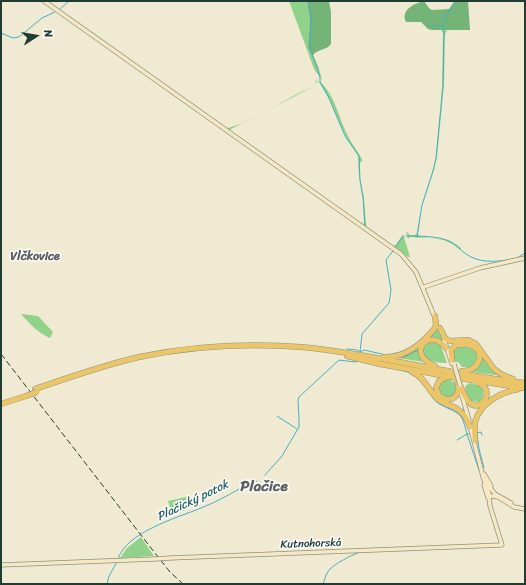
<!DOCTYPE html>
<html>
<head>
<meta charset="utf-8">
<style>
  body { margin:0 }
  #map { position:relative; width:526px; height:585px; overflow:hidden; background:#f1ead3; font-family:Sriracha,sans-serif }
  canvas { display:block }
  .frame { position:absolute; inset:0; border:2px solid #1f3d34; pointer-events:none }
  .north { position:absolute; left:16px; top:16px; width:40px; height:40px; -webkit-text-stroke:3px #fff; paint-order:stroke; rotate:78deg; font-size:11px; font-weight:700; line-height:16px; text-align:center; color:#1f3d34 }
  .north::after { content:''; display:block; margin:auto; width:14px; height:18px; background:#1f3d34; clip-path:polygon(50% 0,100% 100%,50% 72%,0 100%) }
</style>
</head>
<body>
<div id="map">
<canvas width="526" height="585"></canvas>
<div class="frame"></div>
<div class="north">N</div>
</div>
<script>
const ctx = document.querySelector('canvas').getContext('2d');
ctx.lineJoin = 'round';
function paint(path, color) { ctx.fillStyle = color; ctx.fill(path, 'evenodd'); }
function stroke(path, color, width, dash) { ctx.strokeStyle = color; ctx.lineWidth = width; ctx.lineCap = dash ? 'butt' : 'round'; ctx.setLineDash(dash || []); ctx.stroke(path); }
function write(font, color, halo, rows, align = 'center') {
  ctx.font = font + ' Sriracha,sans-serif'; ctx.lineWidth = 3; ctx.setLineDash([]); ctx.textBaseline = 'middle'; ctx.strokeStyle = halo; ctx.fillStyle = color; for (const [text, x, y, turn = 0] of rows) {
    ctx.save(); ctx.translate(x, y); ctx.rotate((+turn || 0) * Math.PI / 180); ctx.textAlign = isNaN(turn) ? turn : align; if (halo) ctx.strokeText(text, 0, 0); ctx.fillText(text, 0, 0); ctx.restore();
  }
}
paint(new Path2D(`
  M289,1H307L310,22L309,49L317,70L319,69L322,80L314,69Z
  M441,30L448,31L446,32L445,35L444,83L437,157L434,170L421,209L418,235C435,242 443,233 461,248L460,250C445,235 429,239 410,237L408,239L406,231L410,235H415L417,233L421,208L434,167L436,157L442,87L443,36V33Z
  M317,79V81L314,84L297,95L314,86L319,81C335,94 338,116 347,134C351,143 357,150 362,159V162L361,161L360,164V179L364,197L366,226L394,246L396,245L403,234L410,257H408L353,219L364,224L363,198L359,177L358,156L346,137L328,97L319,82L311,88L231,129L230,131L226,128C237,129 293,96 306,89L314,84Z
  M21,314L38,316L53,332L50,338C38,333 30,324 21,314Z
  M437,328L443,341L435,338L425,340L420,357L424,362L398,358L407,354Z
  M435,341L441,346L447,363C437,363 431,362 423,356C423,344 424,344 435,341Z
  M465,346L475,350L477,358L474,364L470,367H462L458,362H455C450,350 453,348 465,346Z
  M481,355L502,376L473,372L479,366Z
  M448,379L451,380L453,382H456L457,389L453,397L447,398L441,395L438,387L439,383Z
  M470,383L479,386L483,390V397L480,402L471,401L467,396L465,386Z
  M186,497L188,509L172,515L168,501Z
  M141,537L154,556L120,558L127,548Z`), '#90d28a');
paint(new Path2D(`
  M307,1H329L331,12V44C327,50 318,49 313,55L319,69L318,70L308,47L310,22Z
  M424,1L429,8L432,10L449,9L455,1H468L470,30H432L428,29L421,22H406C400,10 415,3 424,1Z`), '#74b476');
stroke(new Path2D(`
  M308,1L311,14L310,49L320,77V82L329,98L345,136L359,156L360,180L363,198L365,224L366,227
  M59,10L69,1
  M430,26H443
  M1,33L13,38L19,37L42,18L55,12
  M406,236C418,236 438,236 449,241C456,244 460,250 466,254C479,263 494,262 508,260
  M417,237L422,205L433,171L436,158L443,87L444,23L449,11L455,1
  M395,247L401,239L404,237
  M517,258L525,253
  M347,349L357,350L360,352L364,350L386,355
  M360,352L362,334L389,303L391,290L386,260L393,251
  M403,357C408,357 413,350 418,351
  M400,370L411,373
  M432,397C440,409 456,408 462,418C464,423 466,429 467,434H469
  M277,416L297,429
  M476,433L481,432L482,435
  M477,434L479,449L484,468
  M457,440L467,434L479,470
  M265,475L282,456L299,427V420L298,400L299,397L339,360L355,362L358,361
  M118,559C126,532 177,518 201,508C214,503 227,496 239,489L244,485L257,481
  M107,584L109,576L117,562
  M323,584C325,579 326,573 330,569C335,564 351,555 358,553`), '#45aec4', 1);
const secondary = new Path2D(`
  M44,1L401,254L416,272L435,318
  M424,287L480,268L525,258
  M443,336L452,364
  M461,392L469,420
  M470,426L483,477L490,496L498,497L514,507L525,509
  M484,474L491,486
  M484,485L488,498
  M488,485L495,494L511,503
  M170,558L502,545L490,506L489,495
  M1,565L155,559`);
const highway = new Path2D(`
  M440,328L445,338L450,341L468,340L476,344L494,369L503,375L513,379
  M347,356L380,364L452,377L525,388
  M384,357C405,358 422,344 435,328L436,325L435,316
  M452,360L451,350L456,345L468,344L477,349C484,361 475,371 462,371
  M435,366C405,354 429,326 446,348
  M412,372C426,378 427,390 438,399C441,402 445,403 449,405C461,409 466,416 470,427
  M447,377L439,381L436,388L439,396C445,401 455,401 458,392C459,387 457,383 457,378
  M460,385C465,396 471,415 485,400C489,392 486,386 478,383
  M35,389C70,377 104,365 139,357C192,346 247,343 301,347C377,354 450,375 525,383
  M1,404L26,396
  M475,441C475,435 474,428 475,422C480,403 501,392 519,389`);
stroke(secondary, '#889484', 5);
stroke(highway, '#889484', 6);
stroke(secondary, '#f7e8c3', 3.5);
stroke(highway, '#ecc569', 5);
stroke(new Path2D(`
  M1,354L151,548L170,572L183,584`), '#1f3d34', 1, [6, 3]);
const secondaryBridge = new Path2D(`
  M454,364L460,385
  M155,559L170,558`);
const highwayBridge = new Path2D(`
  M26,396L37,392`);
stroke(secondaryBridge, '#889484', 5, []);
stroke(highwayBridge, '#889484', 6, []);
stroke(secondaryBridge, '#f7e8c3', 3.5);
stroke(highwayBridge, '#ecc569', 5);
write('11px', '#1f3d34', '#fff', [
  ["Kutnohorská",311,544,-2]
]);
write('bold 12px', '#5f6061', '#fff', [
  ["Vlčkovice",35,257]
]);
write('italic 12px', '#2c6566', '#fff', [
  ["Plačický potok",193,501,-26]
]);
write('bold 15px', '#5f6061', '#fff', [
  ["Plačice",264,487]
]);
</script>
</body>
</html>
